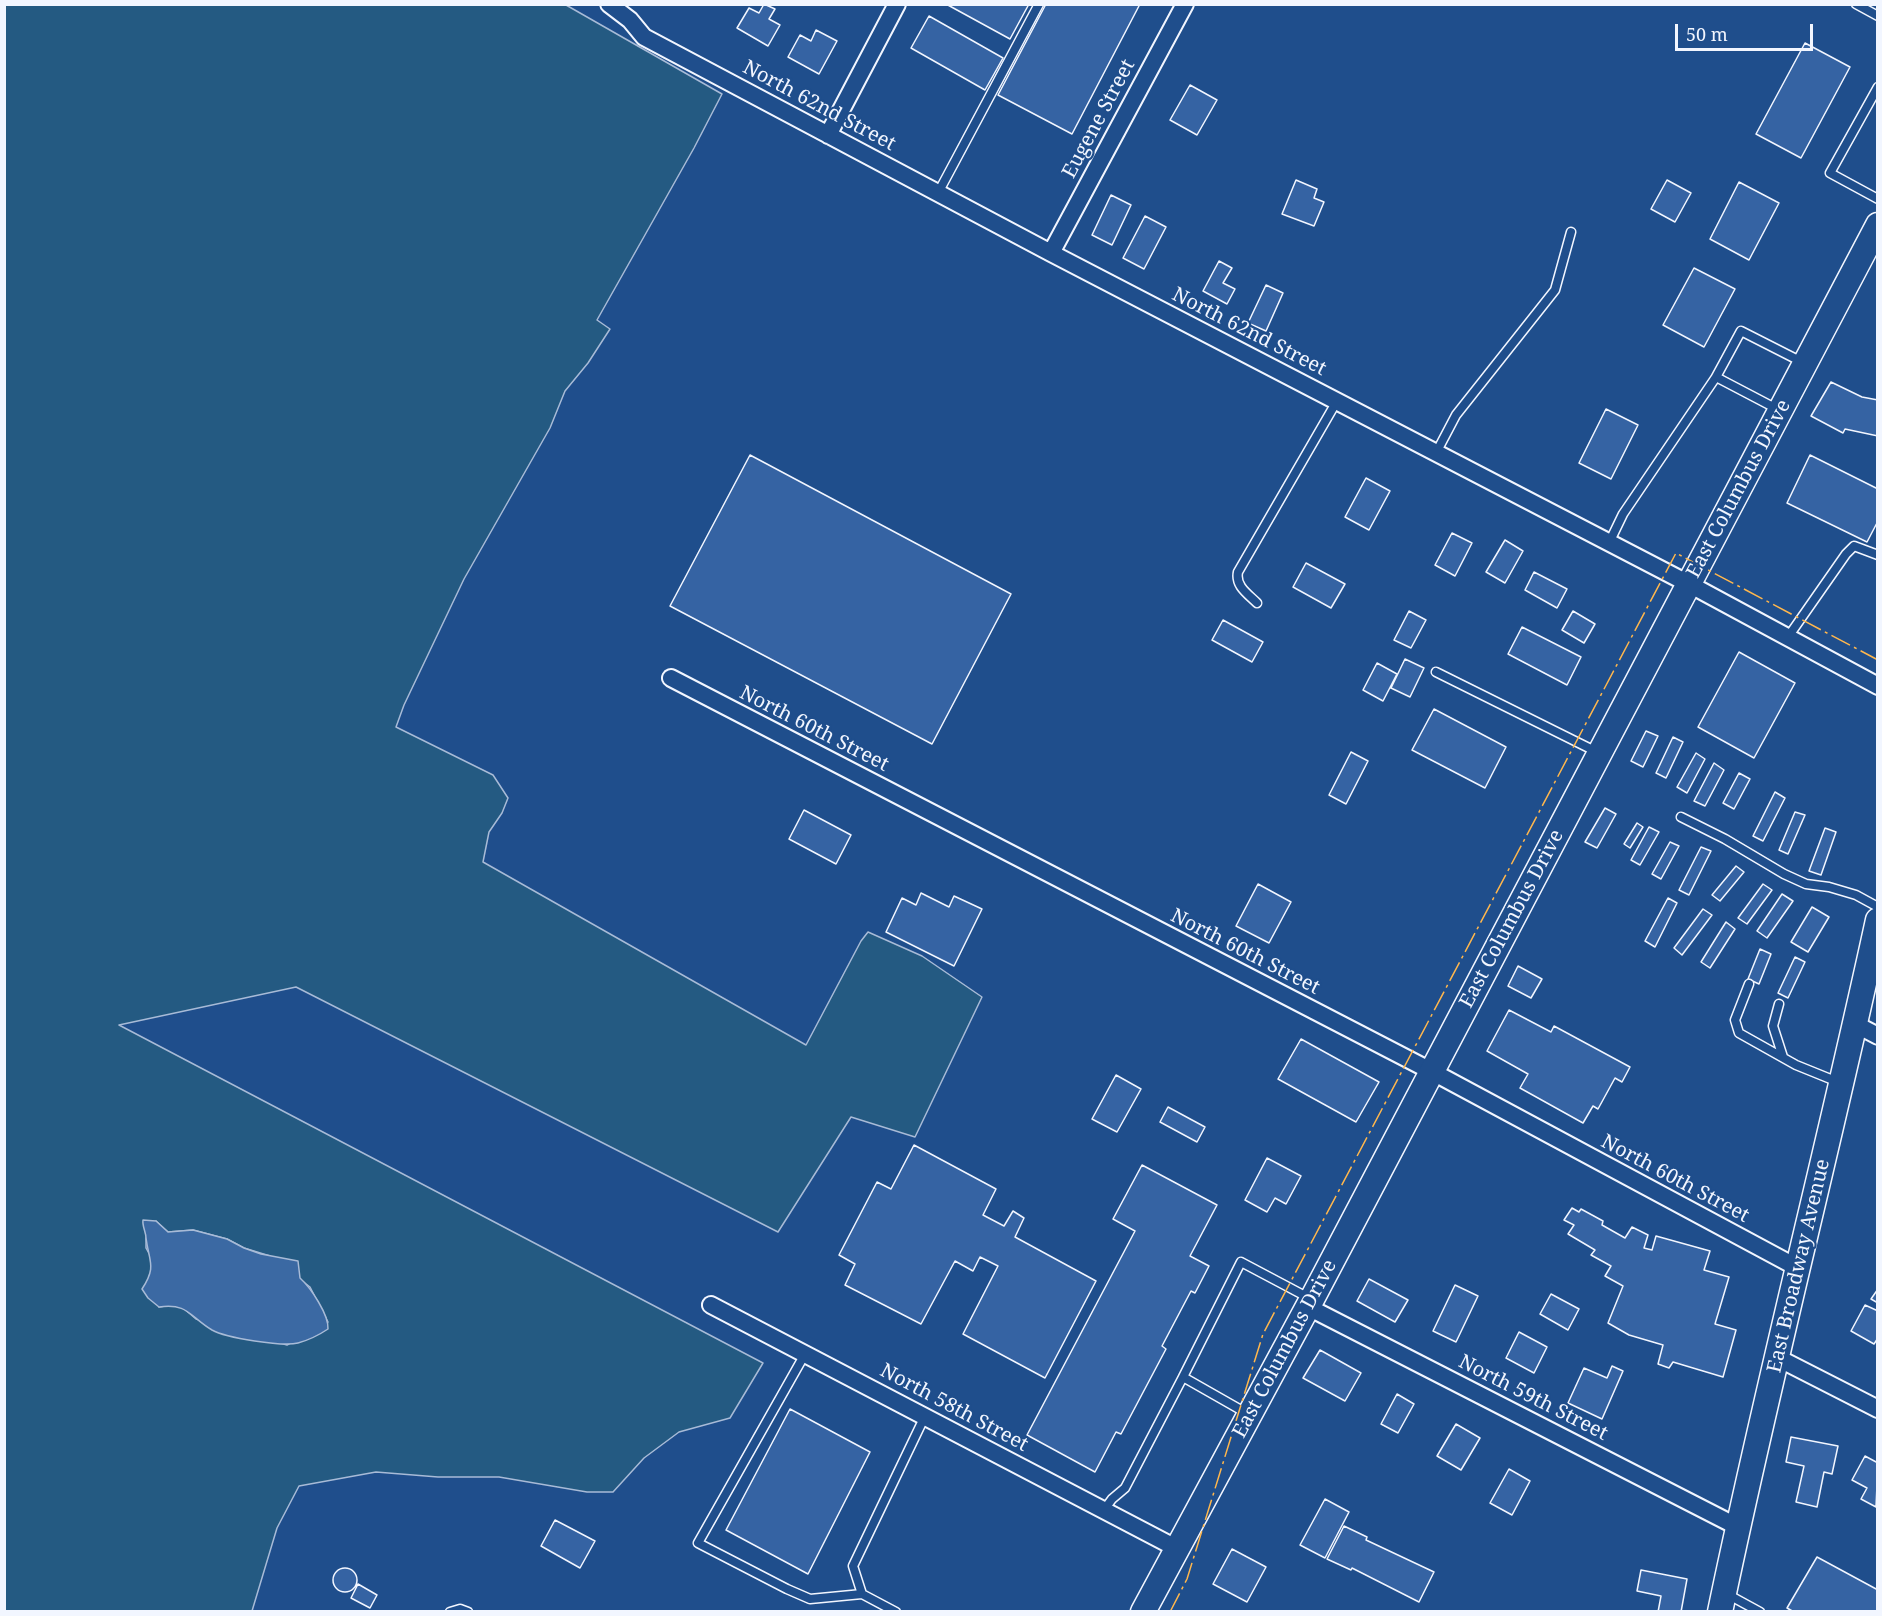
<!DOCTYPE html>
<html>
<head>
<meta charset="utf-8">
<style>
  body { margin:0 }
  #map { position:relative; width:1882px; height:1616px; overflow:hidden; background:#1f4e8c; font-family:"Noto Serif",serif }
  canvas { display:block }
  .frame { position:absolute; inset:0; border:6px solid #f2f6ff; pointer-events:none }
  .scale { position:absolute; left:1675px; top:24px; width:138px; height:27px; box-sizing:border-box; border:3px solid #f2f6ff; border-top:0; padding-left:8px; font-size:18px; line-height:21px; white-space:nowrap; color:#f2f6ff; -webkit-text-stroke:4px #1f4e8c; paint-order:stroke }
</style>
</head>
<body>
<div id="map">
<canvas width="1882" height="1616"></canvas>
<div class="frame"></div>
<div class="scale">50 m</div>
</div>
<script>
const ctx = document.querySelector('canvas').getContext('2d');
ctx.lineJoin = 'round';
function paint(path, color) { ctx.fillStyle = color; ctx.fill(path, 'evenodd'); }
function stroke(path, color, width, dash) { ctx.strokeStyle = color; ctx.lineWidth = width; ctx.lineCap = dash ? 'butt' : 'round'; ctx.setLineDash(dash || []); ctx.stroke(path); }
function write(font, color, halo, rows, align = 'center') {
  ctx.font = font + ' "Noto Serif",serif'; ctx.lineWidth = 4.5; ctx.setLineDash([]); ctx.textBaseline = 'middle'; ctx.strokeStyle = halo; ctx.fillStyle = color; for (const [text, x, y, turn = 0] of rows) {
    ctx.save(); ctx.translate(x, y); ctx.rotate((+turn || 0) * Math.PI / 180); ctx.textAlign = isNaN(turn) ? turn : align; if (halo) ctx.strokeText(text, 0, 0); ctx.fillText(text, 0, 0); ctx.restore();
  }
}
const green = new Path2D(`
  M5,5H566L722,94L694,148L597,320L610,329L588,363L565,391L550,428L464,579L404,705L396,727L493,775L508,798L502,813L489,832L483,862L806,1045L861,941L868,932L922,956L982,997L915,1137L851,1117L778,1232L296,987L119,1025L763,1363L730,1418L679,1432L644,1458L613,1492H587L499,1477H438L376,1472L299,1486L277,1528L252,1611H5ZM156,1221L168,1232L193,1230L227,1239L244,1248L270,1256L310,1287L328,1322L287,1345L196,1319L182,1307L172,1305L159,1307L151,1276V1257L146,1248V1238Z`);
paint(green, '#245a82');
stroke(green, '#a8bbd7', 1.5);
const water = new Path2D(`
  M143,1220L156,1221L168,1232L193,1230L227,1239L244,1248L261,1254L298,1261L300,1278C311,1288 329,1315 328,1329C319,1335 309,1340 298,1343C283,1347 226,1338 212,1330C189,1316 188,1303 159,1307L148,1298L142,1289C157,1266 149,1262 146,1238C146,1232 142,1226 143,1220Z`);
paint(water, '#3b69a3');
stroke(water, '#a8bbd7', 1.5);
const building = new Path2D(`
  M764,4L775,9L769,19L780,25L768,46L737,28L749,8L759,13Z
  M946,4H1029L1010,39Z
  M1046,4H1140L1072,134L998,95Z
  M929,16L1003,58L985,90L911,48Z
  M816,30L837,41L819,74L788,57L800,35L811,41Z
  M1805,43L1850,67L1801,158L1756,134Z
  M1190,85L1217,100L1197,135L1170,120Z
  M1296,180L1317,189L1314,198L1324,202L1314,226L1282,214Z
  M1667,180L1691,193L1675,222L1651,209Z
  M1739,182L1779,203L1749,260L1710,239Z
  M1111,195L1131,205L1112,245L1092,235Z
  M1145,216L1166,227L1144,269L1123,258Z
  M1219,261L1232,268L1223,283L1235,289L1227,304L1203,291Z
  M1694,268L1735,289L1704,347L1663,325Z
  M1266,285L1283,293L1266,331L1248,323Z
  M1831,382L1862,397L1878,400V436L1845,429L1843,433L1811,416Z
  M1606,409L1638,425L1611,479L1579,463Z
  M750,455L1011,594L932,744L670,606Z
  M1810,455L1878,489V521L1867,542L1787,503Z
  M1366,478L1390,491L1369,530L1345,517Z
  M1452,533L1472,543L1455,576L1435,565Z
  M1505,540L1523,551L1505,583L1486,572Z
  M1306,563L1345,584L1331,608L1293,587Z
  M1534,572L1567,589L1557,608L1525,590Z
  M1409,611L1426,620L1411,648L1394,640Z
  M1573,611L1595,624L1584,643L1562,630Z
  M1223,620L1263,642L1252,662L1212,640Z
  M1522,627L1581,657L1567,685L1508,654Z
  M1739,652L1795,683L1754,758L1698,727Z
  M1405,659L1424,668L1410,697L1391,688Z
  M1377,663L1397,674L1383,701L1363,690Z
  M1434,709L1506,747L1485,788L1412,750Z
  M1646,731L1658,736L1643,767L1631,761Z
  M1673,737L1683,742L1666,778L1656,773Z
  M1351,752L1368,761L1346,804L1329,795Z
  M1696,753L1705,759L1687,793L1677,787Z
  M1714,763L1724,770L1705,806L1694,801Z
  M1739,773L1750,779L1734,809L1723,803Z
  M1775,792L1785,798L1763,841L1753,836Z
  M1605,808L1616,814L1597,848L1585,842Z
  M804,810L851,835L836,864L789,839Z
  M1795,812L1805,815L1788,854L1779,850Z
  M1637,823L1643,827L1630,848L1624,844Z
  M1649,827L1659,832L1640,865L1631,860Z
  M1825,828L1836,832L1821,875L1809,871Z
  M1670,842L1679,846L1661,879L1652,874Z
  M1701,847L1711,851L1689,895L1679,890Z
  M1736,866L1744,872L1720,901L1712,895Z
  M1258,884L1291,902L1269,943L1236,926Z
  M1763,884L1772,890L1747,924L1738,918Z
  M921,893L949,907L954,896L982,909L954,966L886,932L902,898L916,905Z
  M1782,894L1793,901L1767,938L1757,931Z
  M1668,898L1677,903L1655,947L1645,941Z
  M1812,907L1829,917L1808,952L1791,942Z
  M1703,909L1712,915L1682,955L1674,948Z
  M1726,922L1735,929L1710,968L1701,962Z
  M1760,949L1771,954L1759,984L1748,979Z
  M1795,957L1805,962L1788,998L1778,993Z
  M1518,966L1542,979L1531,998L1508,986Z
  M1509,1010L1551,1032L1554,1026L1630,1067L1622,1082L1615,1078L1598,1109L1593,1106L1583,1123L1520,1088L1528,1074L1487,1051Z
  M1301,1039L1379,1082L1356,1122L1278,1079Z
  M1116,1075L1141,1089L1117,1132L1092,1119Z
  M1168,1107L1205,1127L1197,1142L1160,1122Z
  M914,1145L996,1189L983,1215L1004,1226L1013,1211L1024,1218L1015,1237L1096,1281L1045,1378L963,1334L998,1266L980,1257L973,1271L955,1261L921,1324L845,1285L855,1264L839,1255L877,1182L891,1189Z
  M1267,1158L1301,1176L1286,1204L1275,1198L1267,1212L1245,1200Z
  M1142,1165L1217,1205L1190,1256L1209,1266L1195,1293L1191,1291L1162,1346L1166,1349L1121,1434L1116,1432L1095,1472L1027,1435L1135,1231L1113,1219Z
  M1572,1208L1579,1212L1581,1209L1603,1221L1602,1225L1625,1238L1632,1227L1648,1235L1644,1248L1652,1250L1656,1236L1710,1251L1704,1270L1729,1277L1715,1324L1736,1330L1723,1377L1673,1362L1669,1368L1658,1364L1663,1345L1629,1335L1608,1323L1623,1286L1605,1276L1611,1266L1591,1255L1595,1250L1568,1234L1574,1225L1564,1220Z
  M1369,1279L1408,1300L1395,1322L1357,1301Z
  M1455,1285L1478,1296L1456,1342L1433,1331Z
  M1878,1289V1303L1871,1299Z
  M1551,1294L1579,1309L1568,1330L1540,1314Z
  M1865,1305L1878,1311V1338L1874,1344L1851,1331Z
  M1519,1332L1547,1347L1534,1373L1506,1358Z
  M1320,1350L1361,1373L1345,1401L1303,1378Z
  M1612,1366L1623,1371L1602,1419L1568,1403L1584,1368L1607,1378Z
  M1397,1394L1414,1404L1398,1433L1381,1424Z
  M790,1409L870,1452L808,1574L726,1530Z
  M1456,1424L1480,1438L1461,1470L1437,1456Z
  M1791,1437L1838,1446L1832,1474L1824,1472L1817,1507L1796,1502L1804,1466L1786,1462Z
  M1865,1456L1878,1463L1876,1507L1861,1499L1867,1488L1852,1480Z
  M1509,1469L1530,1481L1512,1515L1490,1503Z
  M1325,1499L1349,1512L1325,1558L1300,1545Z
  M555,1520L595,1541L580,1568L541,1546Z
  M1344,1526L1367,1537L1366,1540L1434,1572L1419,1602L1352,1568L1351,1570L1327,1559Z
  M1232,1549L1266,1567L1247,1602L1213,1584Z
  M1817,1557L1878,1590V1612H1794L1787,1608Z
  M333 1580a12 12 0 1 1 24 0a12 12 0 1 1-24 0Z
  M1641,1570L1687,1579L1681,1612H1658L1661,1596L1637,1591Z
  M358,1584L377,1595L370,1608L351,1598Z`);
paint(building, '#3563a3');
stroke(building, '#f2f6ff', 1.5);
const lane = new Path2D(`
  M1856,4L1878,16
  M1878,87L1830,173L1878,199
  M938,193L1039,4
  M1779,410L1716,377L1741,331L1804,363
  M1436,453L1456,415L1555,290L1571,232
  M1609,543L1623,514L1716,377
  M1257,603C1248,594 1235,586 1238,572L1337,401
  M1788,637L1846,554L1854,546L1878,555
  M1436,672L1599,753
  M1681,817L1725,839L1784,874L1806,884L1829,887L1856,895L1878,907
  M1749,984L1735,1020L1739,1033L1796,1065L1838,1082
  M1779,1004L1773,1026L1783,1057
  M805,1354L698,1543L787,1589L810,1599L862,1594
  M1248,1414L1183,1377L1241,1262L1309,1298
  M1104,1510L1112,1499L1125,1488L1183,1377
  M1727,1594L1760,1612
  M450,1612L460,1609L468,1612
  M896,1612L862,1594L853,1566L925,1416`);
const street = new Path2D(`
  M609,4L630,20L644,37L1051,253L1689,584L1878,686
  M828,135L897,4
  M1051,253L1185,4
  M671,678L1431,1071L1798,1268
  M1855,1024L1878,1036
  M711,1305L1178,1549
  M1308,1307L1738,1527
  M1778,1358L1878,1409`);
const secondary = new Path2D(`
  M1143,1612L1312,1299L1878,225
  M1720,1612C1768,1380 1828,1151 1878,920`);
stroke(lane, '#f2f6ff', 11);
stroke(street, '#f2f6ff', 20);
stroke(secondary, '#f2f6ff', 27);
stroke(lane, '#1f4e8c', 8);
stroke(street, '#1f4e8c', 16);
stroke(secondary, '#1f4e8c', 24);
stroke(new Path2D(`
  M1170,1612L1187,1579L1263,1334L1676,553L1878,660`), '#ffb74d', 1.5, [21, 4.5, 3, 4.5]);
write('20px', '#f2f6ff', '#1f4e8c', [
  ["North 62nd Street",819,106,28],
  ["Eugene Street",1099,119,-62],
  ["North 62nd Street",1249,332,27],
  ["East Columbus Drive",1739,489,-62],
  ["North 60th Street",814,729,27],
  ["East Columbus Drive",1512,919,-62],
  ["North 60th Street",1245,952,27],
  ["North 60th Street",1675,1179,28],
  ["East Broadway Avenue",1799,1266,-77],
  ["East Columbus Drive",1285,1349,-62],
  ["North 59th Street",1533,1398,27],
  ["North 58th Street",954,1408,28]
]);
</script>
</body>
</html>
